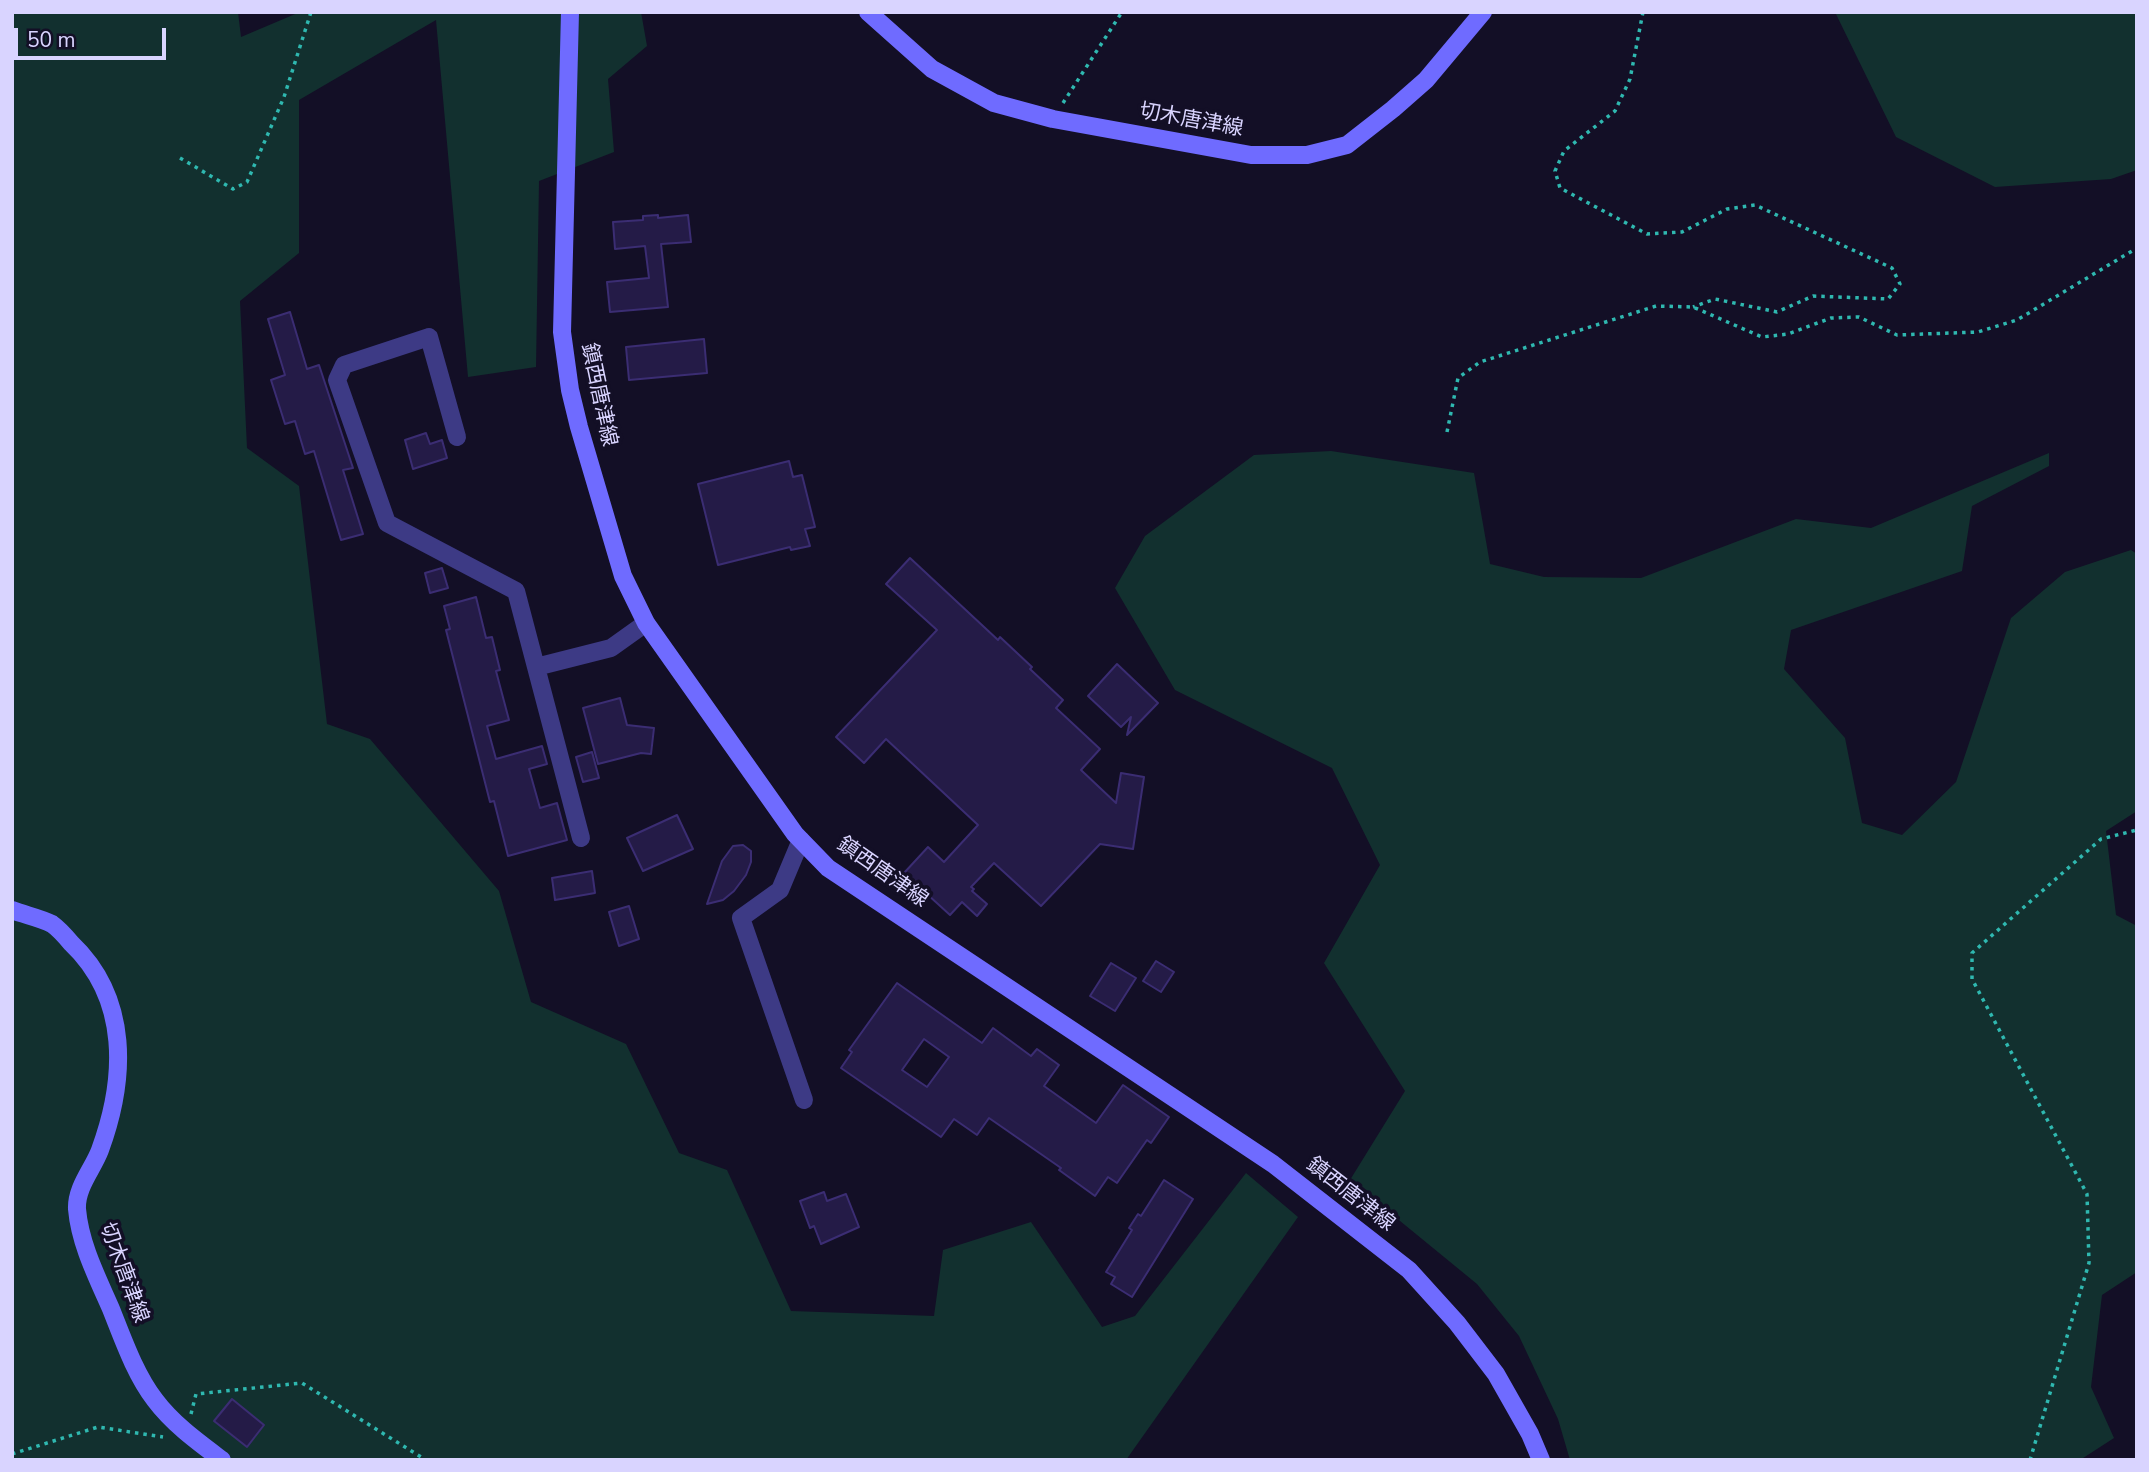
<!DOCTYPE html>
<html>
<head>
<meta charset="utf-8">
<style>
  body { margin:0 }
  #map { position:relative; width:2149px; height:1472px; overflow:hidden; background:#130f26; font-family:"Nunito Sans",sans-serif }
  canvas { display:block }
  .frame { position:absolute; inset:0; border:14px solid #d9d4ff; pointer-events:none }
  .scale { position:absolute; left:14px; top:28px; width:152px; height:32px; box-sizing:border-box; border:4px solid #d9d4ff; border-top:0; padding-left:9px; font-size:21px; line-height:24px; white-space:nowrap; color:#d9d4ff; -webkit-text-stroke:5px #130f26; paint-order:stroke }
</style>
</head>
<body>
<div id="map">
<canvas width="2149" height="1472"></canvas>
<div class="frame"></div>
<div class="scale">50 m</div>
</div>
<script>
const ctx = document.querySelector('canvas').getContext('2d');
ctx.lineJoin = 'round';
function paint(path, color) { ctx.fillStyle = color; ctx.fill(path, 'evenodd'); }
function stroke(path, color, width, dash) { ctx.strokeStyle = color; ctx.lineWidth = width; ctx.lineCap = dash ? 'butt' : 'round'; ctx.setLineDash(dash || []); ctx.stroke(path); }
function write(font, color, halo, rows, align = 'center') {
  ctx.font = font + ' "Nunito Sans","Noto Sans JP",sans-serif'; ctx.lineWidth = 7; ctx.setLineDash([]); ctx.textBaseline = 'middle'; ctx.strokeStyle = halo; ctx.fillStyle = color; for (const [text, x, y, turn = 0] of rows) {
    ctx.save(); ctx.translate(x, y); ctx.rotate((+turn || 0) * Math.PI / 180); ctx.textAlign = isNaN(turn) ? turn : align; if (halo) ctx.strokeText(text, 0, 0); ctx.fillText(text, 0, 0); ctx.restore();
  }
}
paint(new Path2D(`
  M12,12H238L241,37L300,12H641L647,46L608,79L614,152L539,181L536,367L468,377L436,20L299,100V253L240,301L247,448L299,486L327,724L370,739L499,891L531,1002L626,1044L679,1153L727,1170L791,1311L934,1316L943,1250L1031,1222L1102,1327L1135,1316L1246,1173L1298,1217L1126,1460H12Z
  M1835,12H2137V170L2111,179L1995,187L1896,137Z
  M1331,451L1474,473L1490,564L1544,577L1641,578L1796,519L1871,528L2049,453V466L1972,506L1962,571L1791,630L1784,669L1845,738L1862,823L1902,835L1956,782L2011,618L2065,572L2131,550L2137,554V811L2106,831L2116,915L2137,926V1272L2102,1295L2091,1387L2114,1438L2080,1460H1570L1558,1419L1519,1336L1477,1284L1350,1180L1405,1091L1324,963L1380,865L1332,768L1175,690L1115,588L1145,536L1254,455Z`), '#12302f');
const building = new Path2D(`
  M658,215V218L688,215L691,242L661,244L668,307L610,312L607,282L649,278L645,246L615,249L613,222L643,220V216Z
  M290,312L307,369L319,365L353,468L343,470L363,534L341,540L314,451L305,454L295,421L285,424L271,380L285,375L268,319Z
  M704,339L707,373L629,380L626,347Z
  M426,433L430,444L442,440L447,458L413,469L405,440Z
  M789,461L793,477L802,475L815,527L805,529L810,546L791,550L790,547L718,565L698,484Z
  M910,558L998,640L1000,637L1032,667L1030,669L1063,700L1056,708L1100,749L1081,770L1116,803L1121,773L1144,777L1133,849L1100,844L1041,906L994,863L971,887L974,889L972,891L987,904L977,916L962,902L950,915L904,873L928,847L944,862L978,825L886,739L864,763L836,737L937,630L886,584Z
  M442,568L448,588L430,593L425,573Z
  M476,597L486,638L492,637L500,670L496,671L509,720L487,726L496,759L542,746L547,764L529,769L540,808L557,803L567,840L508,856L494,801L490,802L446,630L450,629L444,606Z
  M1117,664L1158,703L1127,735L1131,717L1121,727L1088,696Z
  M620,698L627,725L654,728L651,754L641,753L598,764L583,708Z
  M592,752L599,778L583,782L576,757Z
  M677,815L693,849L643,871L627,838Z
  M743,845L751,851V862L746,875L734,891L723,900L707,904L722,861L733,846Z
  M592,871L595,893L555,900L552,878Z
  M629,906L639,939L619,946L609,912Z
  M1156,961L1174,972L1161,992L1143,981Z
  M1111,963L1136,978L1115,1011L1090,996Z
  M897,983L982,1043L993,1028L1031,1056L1037,1049L1059,1065L1044,1086L1096,1123L1123,1085L1169,1117L1151,1143L1147,1140L1117,1183L1108,1177L1095,1196L1059,1170L1061,1168L989,1118L977,1135L954,1119L941,1137L841,1068L852,1052L849,1050ZM924,1039L949,1057L927,1087L902,1070Z
  M1164,1180L1193,1199L1132,1297L1111,1284L1115,1277L1106,1272L1132,1230L1129,1228L1138,1214L1141,1216Z
  M824,1192L827,1201L846,1194L859,1227L821,1244L814,1226L810,1228L800,1201Z
  M232,1399L264,1425L247,1447L214,1421Z`);
paint(building, '#241b47');
stroke(building, '#3b2d73', 2);
stroke(new Path2D(`
  M1643,12L1630,79L1615,111L1564,151L1555,171L1560,188L1647,234L1682,232L1727,209L1755,205L1892,268L1900,284L1888,299L1813,296L1777,312L1715,299L1693,307
  M1063,103L1122,12
  M180,158L233,189L247,182L284,97L311,12
  M1447,432L1458,378L1480,362L1656,306L1693,307L1762,337L1788,334L1831,318L1859,317L1897,335L1978,332L2017,320L2137,248
  M191,1414L196,1394L302,1383L421,1457L423,1460
  M12,1454L98,1427L163,1437
  M2030,1460L2089,1263L2087,1194L1972,979V953L2101,839L2137,830`), '#2fb8b0', 3.5, [3.5, 5]);
stroke(new Path2D(`
  M457,437L429,337L344,365L337,380L387,523L516,591L581,838
  M536,667L611,648L646,623
  M801,840L780,890L741,918L804,1100`), '#3d3a85', 18);
stroke(new Path2D(`
  M570,12L562,332L570,390L579,427L623,576L646,623L658,640L795,834L828,868L1273,1164L1409,1270L1457,1323L1496,1374L1530,1434L1541,1460
  M868,12L932,69L994,103L1053,119L1251,155H1307L1347,145L1393,109L1426,80L1483,12
  M12,910C25,915 41,918 52,924C59,929 66,937 71,943C130,999 126,1079 100,1150C93,1169 76,1187 77,1209C80,1244 97,1277 111,1309C123,1339 135,1374 155,1400C173,1424 198,1442 222,1460`), '#6f6bff', 18);
write('21px', '#d9d4ff', '#130f26', [
  ["切木唐津線",1191,121,10],
  ["鎮西唐津線",598,395,78],
  ["鎮西唐津線",882,873,35],
  ["鎮西唐津線",1350,1195,38],
  ["切木唐津線",123,1273,70]
]);
</script>
</body>
</html>
